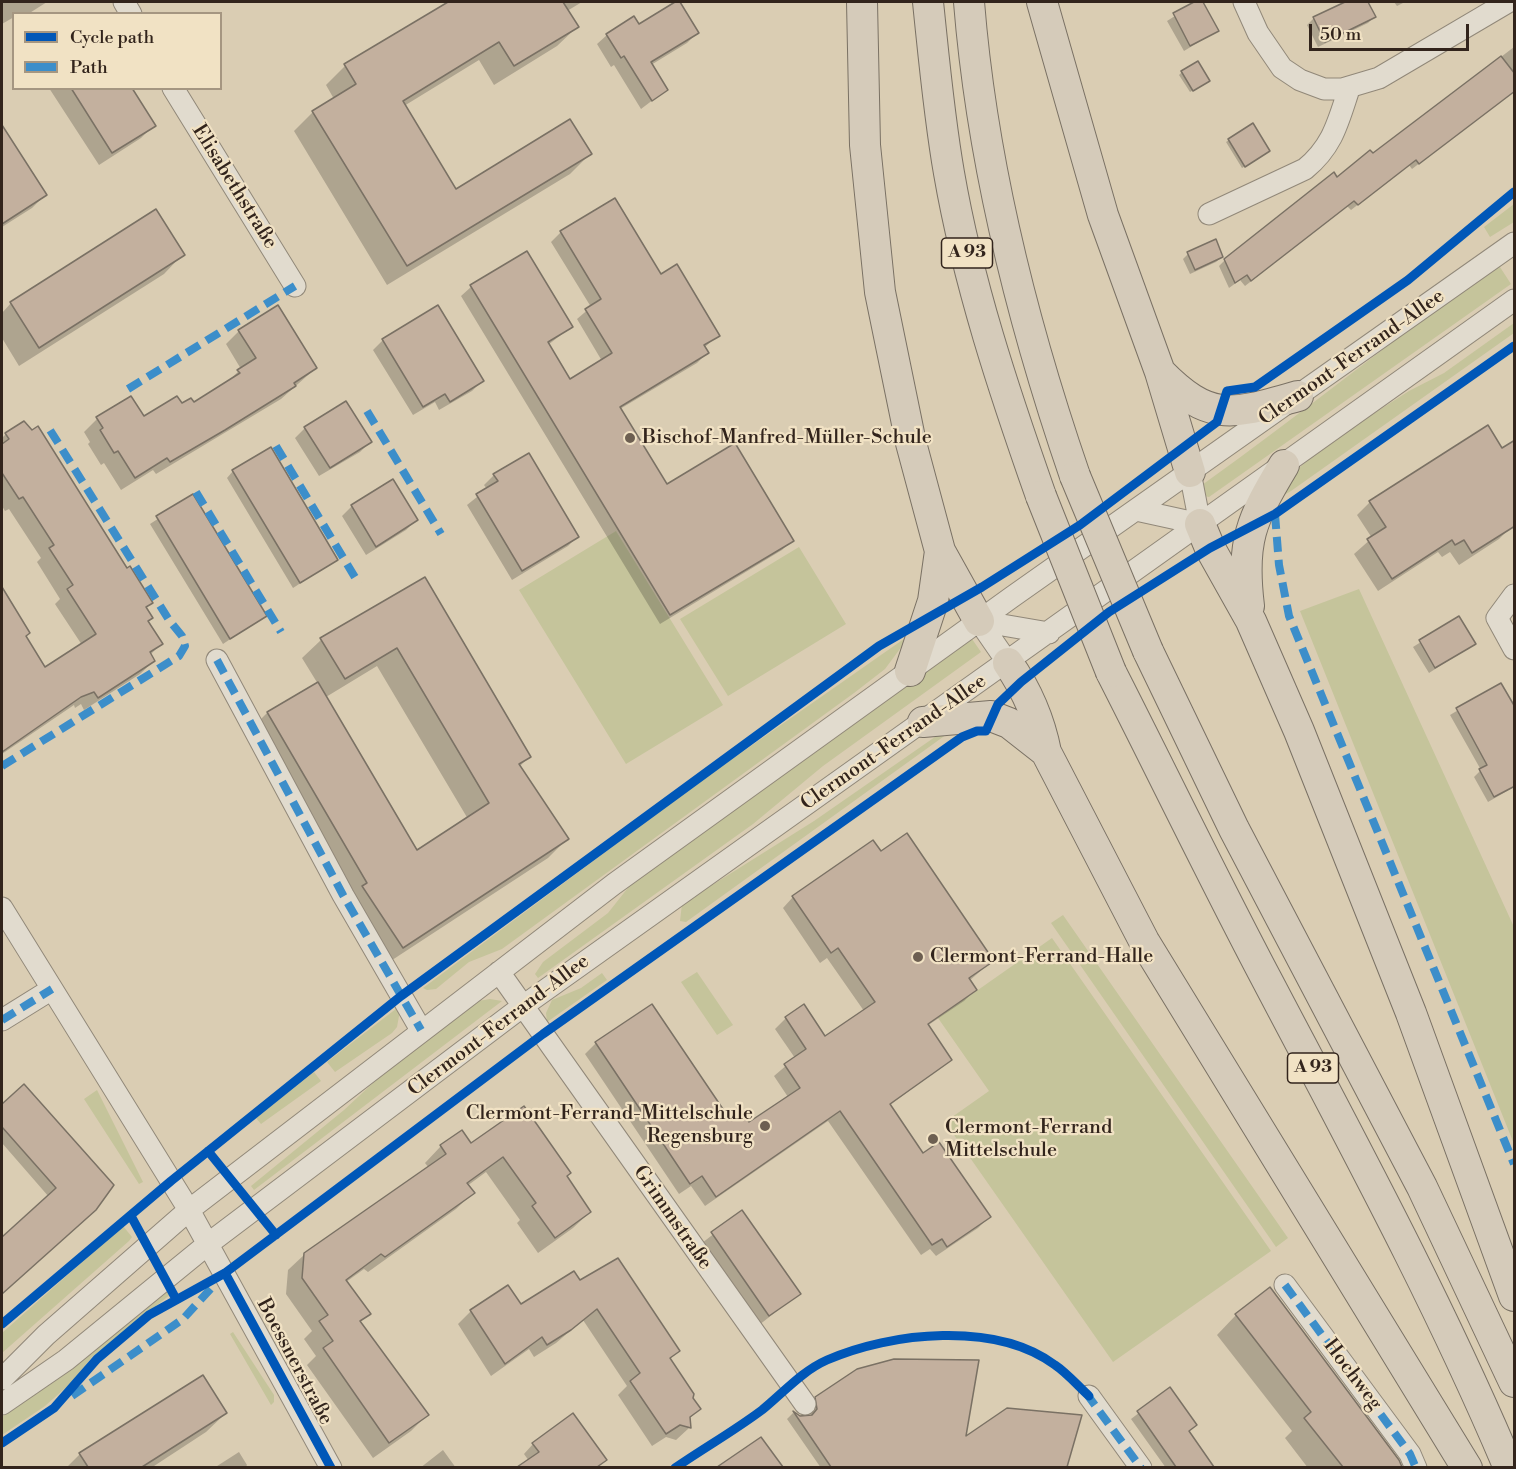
<!DOCTYPE html>
<html>
<head>
<meta charset="utf-8">
<style>
  body { margin:0 }
  #map { position:relative; width:1516px; height:1469px; overflow:hidden; background:#dacdb3; font-family:"Libre Bodoni",serif }
  canvas { display:block }
  .frame { position:absolute; inset:0; border:3px solid #32241c; pointer-events:none }
  .legend { position:absolute; left:12px; top:12px; width:210px; height:78px; box-sizing:border-box; background:#f1e2c4; border:2px solid #a59681; margin:0; padding:8px 10px; list-style:none; font-size:18px; color:#32241c }
  .legend li { display:flex; align-items:center; gap:12px; height:30px }
  .legend b { width:30px; border:2px solid #a59681 }
  .scale { position:absolute; left:1309px; top:24px; width:160px; height:27px; box-sizing:border-box; border:3px solid #32241c; border-top:0; padding-left:8px; font-size:18px; line-height:21px; white-space:nowrap; color:#32241c; -webkit-text-stroke:4px #f1e2c4; paint-order:stroke }
</style>
</head>
<body>
<div id="map">
<canvas width="1516" height="1469"></canvas>
<div class="frame"></div>
<ul class="legend">
<li><b style="height:8px;background:#0057b8"></b>Cycle path</li>
<li><b style="height:8px;background:#3c8eca"></b>Path</li>
</ul>
<div class="scale">50 m</div>
</div>
<script>
const ctx = document.querySelector('canvas').getContext('2d');
ctx.lineJoin = 'round';
function paint(path, color) { ctx.fillStyle = color; ctx.fill(path, 'evenodd'); }
function stroke(path, color, width, dash) { ctx.strokeStyle = color; ctx.lineWidth = width; ctx.lineCap = dash ? 'butt' : 'round'; ctx.setLineDash(dash || []); ctx.stroke(path); }
function write(font, color, halo, rows, align = 'center') {
  ctx.font = font + ' "Libre Bodoni",serif'; ctx.lineWidth = 4.5; ctx.setLineDash([]); ctx.textBaseline = 'middle'; ctx.strokeStyle = halo; ctx.fillStyle = color; for (const [text, x, y, turn = 0] of rows) {
    ctx.save(); ctx.translate(x, y); ctx.rotate((+turn || 0) * Math.PI / 180); ctx.textAlign = isNaN(turn) ? turn : align; if (halo) ctx.strokeText(text, 0, 0); ctx.fillText(text, 0, 0); ctx.restore();
  }
}
paint(new Path2D(`
  M1514,204V222L1490,237L1484,227Z
  M1498,264L1511,284L1209,497L1204,496L1202,485C1303,413 1398,335 1498,264Z
  M1514,323V333L1291,491L1270,503L1298,469L1326,444L1409,391L1444,373Z
  M616,531L723,705L626,764L519,590Z
  M799,547L846,624L728,696L680,619Z
  M1359,589L1514,927V1144L1300,611Z
  M911,634L885,669L854,693L502,949L469,962L436,989L427,990L423,988L698,783Z
  M972,639L981,652L823,766L753,824L538,978L535,974L543,962L608,913L631,884Z
  M961,724L686,922L680,921L682,904L814,821L945,730Z
  M1063,915L1288,1238L1276,1247L1051,923Z
  M1052,938L1271,1251L1113,1362L945,1122L989,1091L938,1018Z
  M697,972L733,1025L717,1035L681,982Z
  M602,973L607,980L547,1022L546,1013L552,1000L581,988Z
  M490,999L502,1001L254,1190L251,1186L344,1110L402,1056L478,1001Z
  M401,1005L397,1027L392,1033L335,1072L327,1062Z
  M314,1072L321,1081L261,1124L256,1118Z
  M97,1090L143,1182L139,1184L84,1099Z
  M123,1226L132,1237L129,1241L2,1353V1333Z
  M170,1290L171,1294L92,1357L71,1383L45,1406L2,1435V1417L67,1371Z
  M233,1332L274,1395V1402L271,1405L230,1334Z`), '#c5c49b');
paint(new Path2D(`
  M2,2H47L28,14H14V17L2,24Z
  M444,2H582L567,11L577,27L557,46L494,85L479,60L404,106L456,191L590,154L570,174L387,285L294,131L313,112L334,99L326,85L345,66L446,5Z
  M678,2L697,33L687,43L651,65L666,90L641,109L614,65L611,67L597,44L607,35L638,26Z
  M1197,2H1202L1217,31L1184,51L1167,21Z
  M1349,2H1367L1374,17L1368,23L1318,47L1307,25L1314,18Z
  M1394,2H1405L1397,6Z
  M1514,47V90L1412,169L1409,165L1351,210L1347,206L1245,286L1240,280L1229,288L1219,266L1225,260L1373,155Z
  M1182,72L1205,83L1190,92L1179,75Z
  M49,88H130L154,125L141,138L99,165Z
  M2,128L45,195L32,208L2,227Z
  M1229,140L1266,153L1242,168L1226,142Z
  M561,232L718,335L704,348L707,353L697,363L620,409L666,486L792,540L782,550L660,624L461,296L471,287L571,327L548,345L570,381L602,361L577,319L591,307L551,242Z
  M183,254L164,274L19,366L2,338V313L11,303Z
  M1188,254L1222,257L1216,262L1190,274L1183,259Z
  M277,307L316,368L281,399L156,474L153,470L121,490L104,463L101,465L88,444L90,442L84,432L97,419L130,398L143,418L181,405L193,404L226,383L241,369L226,344L239,331Z
  M383,340L482,381L472,391L439,410L435,402L413,415L373,350Z
  M305,428L370,442L360,452L319,476L295,438Z
  M6,434L126,570L151,603L146,608L147,622L161,644L150,655L154,661L140,674L84,710L81,704L75,708L74,705L2,754V591L28,633L24,637L45,669L82,645L55,604L60,599L37,562L41,558L9,509L5,511L2,506V438Z
  M1502,450L1512,526L1499,539L1459,565L1450,552L1442,557L1438,552L1378,591L1354,554L1372,538L1357,515L1370,502Z
  M233,471L336,560L293,588L227,478Z
  M494,475L577,537L568,546L512,580L467,505L487,489L484,485Z
  M392,481L416,520L406,530L366,555L342,516L352,506Z
  M193,496L266,615L223,644L150,524Z
  M425,579L529,757L519,767L567,839L548,858L383,966L248,732L267,713L318,684L302,658L321,640ZM377,666L468,819L417,852L326,697Z
  M1459,618L1474,644L1429,673L1413,647Z
  M1500,685L1514,737V787L1488,802L1474,777L1481,770L1450,715Z
  M880,853L992,961L969,981L975,990L964,1001L927,1026L950,1060L889,1106L922,1155L989,1217L978,1228L936,1256L930,1249L921,1255L828,1121L705,1206L691,1186L679,1194L585,1054L596,1043L651,1006L727,1117L749,1124L788,1097L774,1076L795,1058L775,1029L786,1018L825,1038L864,1011L827,958L820,963L783,908L793,897Z
  M24,1086L87,1218L2,1294V1239L49,1197L2,1143V1106Z
  M471,1145L565,1177L590,1212L573,1228L538,1253L517,1223L520,1220L486,1172L467,1186L473,1193L456,1209L368,1272L364,1269L346,1282L369,1314L360,1322L427,1415L411,1431L373,1458L307,1365L316,1356L304,1339L312,1331L286,1294L288,1270L305,1254L429,1168L425,1163L441,1146Z
  M742,1212L799,1294L759,1325L702,1243Z
  M579,1282L678,1351L669,1360L699,1409L689,1419V1428L676,1440L666,1437L652,1446L618,1395L627,1386L583,1320L556,1343L534,1357L529,1349L491,1376L458,1324L471,1311L520,1306Z
  M1236,1315L1399,1465L1396,1468H1308L1285,1438L1292,1431L1217,1335Z
  M203,1377L226,1413L206,1432L151,1468H66L80,1454Z
  M1170,1389L1195,1425L1188,1432L1213,1468H1166L1131,1419Z
  M816,1398L964,1439L1080,1416L1066,1468H890L893,1454L873,1468H821L787,1419L793,1413L800,1417L811,1416L810,1404Z
  M761,1439L781,1468H720Z
  M533,1444L605,1460L597,1468H520L529,1461L524,1454Z
  M443,1450L456,1468H420Z
  M239,1452L247,1465L245,1468H214Z`), '#0003');
const building = new Path2D(`
  M448,2H563L579,27L514,66L499,42L403,101L456,189L570,119L592,154L407,266L312,111L356,84L344,64Z
  M675,2H680L699,33L651,62L668,90L652,101L624,56L621,58L606,34L634,16L639,24Z
  M1194,2H1203L1219,31L1190,46L1173,13Z
  M1345,2H1368L1376,17L1325,42L1313,17Z
  M1501,56L1515,74V91L1419,164L1416,160L1358,205L1354,201L1251,281L1247,275L1235,283L1224,259L1334,172L1337,177L1370,150L1373,153Z
  M1198,61L1210,81L1193,91L1181,71Z
  M71,88H132L156,126L112,153Z
  M1253,123L1270,151L1245,167L1228,139Z
  M2,125L47,195L2,224Z
  M615,198L661,274L677,264L720,336L704,345L709,353L620,407L667,484L735,443L794,541L670,615L470,285L527,251L573,327L548,342L570,379L612,353L585,309L601,299L560,231Z
  M156,209L185,255L39,348L10,302Z
  M1216,239L1223,257L1195,270L1187,252Z
  M278,305L317,368L294,383L296,386L225,430L170,462L167,458L135,478L118,451L114,453L100,430L103,428L96,417L131,396L144,416L177,396L182,403L191,398L194,402L240,373L237,370L256,358L238,330Z
  M438,305L484,381L450,402L445,394L423,407L382,339Z
  M346,401L372,442L330,468L304,427Z
  M24,421L32,430L38,426L127,568L130,566L153,603L146,607L153,618L148,621L163,644L150,652L155,661L98,698L94,692L81,697L2,752V587L30,633L26,636L45,667L96,634L67,589L73,585L49,548L54,545L23,497L19,499L2,473V444L9,439L5,433Z
  M1488,425L1502,448L1515,440V526L1472,553L1464,540L1455,545L1452,540L1392,579L1367,539L1386,527L1369,501Z
  M271,447L338,560L300,583L232,470Z
  M529,453L579,537L522,571L476,494L498,481L493,474Z
  M393,479L418,520L376,547L351,505Z
  M193,494L267,616L230,639L156,516Z
  M425,577L531,757L519,764L569,839L403,948L362,886L367,883L267,712L318,682L417,850L489,803L397,648L345,679L320,638Z
  M1459,616L1476,644L1435,668L1419,640Z
  M1501,683L1515,707V786L1494,797L1479,769L1487,765L1456,708Z
  M907,833L994,961L969,978L977,990L928,1024L952,1060L890,1104L923,1153L939,1142L991,1217L947,1247L942,1239L932,1245L840,1111L716,1197L702,1176L690,1184L595,1042L652,1004L727,1115L739,1107L749,1122L800,1088L784,1064L806,1049L785,1017L804,1004L825,1036L875,1002L838,948L831,953L792,896L873,840L881,851Z
  M24,1084L114,1185L96,1210L2,1294V1237L56,1188L2,1127V1104Z
  M524,1106L571,1173L567,1176L591,1212L555,1238L532,1206L536,1203L503,1157L467,1183L475,1193L385,1257L381,1254L346,1280L371,1314L360,1321L429,1415L389,1443L323,1348L333,1341L319,1321L328,1315L302,1278L304,1253L446,1154L440,1145L462,1130L471,1143Z
  M742,1210L801,1294L769,1316L711,1232Z
  M618,1258L680,1351L670,1358L694,1394L693,1398L701,1409L690,1417L691,1428L680,1425L666,1434L630,1381L640,1373L597,1309L571,1330L547,1345L542,1337L505,1364L470,1310L508,1285L521,1304L574,1271L580,1280Z
  M1270,1287L1399,1460L1402,1467H1343L1304,1418L1311,1412L1235,1314Z
  M894,1359L979,1360L966,1436L1007,1408L1082,1415L1067,1467H831L793,1411L800,1416L812,1415L817,1409L815,1397L857,1369Z
  M203,1375L227,1413L142,1467H88L79,1453Z
  M1170,1387L1197,1425L1189,1431L1214,1467H1176L1137,1411Z
  M573,1413L607,1460L597,1467H517L539,1452L532,1443Z
  M761,1437L783,1467H717Z`);
paint(building, '#c3b09e');
stroke(building, '#7a7164', 1.5);
const minor = new Path2D(`
  M124,2L131,14
  M1244,2L1258,33L1282,68L1300,80L1324,89H1342L1379,78L1508,2
  M173,88L295,286
  M1209,214L1305,169C1333,146 1338,122 1349,89
  M1190,472L1200,524
  M1136,510L1200,524
  M1514,595L1497,618L1514,649
  M979,621L1049,633
  M979,621L1008,663
  M217,660L343,895L421,1030
  M2,908L189,1210L331,1468
  M499,972L805,1404
  M2,1020L52,989
  M1285,1285L1410,1454L1416,1468
  M2,1379L46,1335L189,1210L614,884L1012,597L1514,243
  M1089,1396L1141,1468
  M2,1404L66,1360L208,1244L523,1006L1514,300`);
const highway = new Path2D(`
  M862,2L865,145L880,292L911,443L940,551L979,621
  M928,2C934,59 939,116 949,173C968,283 1004,391 1041,496
  M969,2C982,164 1022,322 1075,476
  M1042,2L1103,215L1160,372L1190,472
  M1160,372C1211,424 1233,414 1298,396
  M1200,524L1210,548L1251,621L1299,731L1411,1013L1514,1296
  M1249,606C1241,541 1251,520 1284,465
  M1148,651L1234,829L1422,1187L1514,1382
  M1008,663C1026,689 1040,721 1046,752L1144,941L1467,1468
  M910,671L933,601L940,551
  M1111,672C1163,774 1213,878 1267,980C1351,1140 1438,1300 1509,1468
  M923,722L991,716L1009,723L1046,752`);
stroke(minor, '#918879', 23);
stroke(highway, '#7a7164', 32);
stroke(minor, '#e1dbce', 21);
stroke(highway, '#d5cbba', 30);
const highwayBridge = new Path2D(`
  M1075,476L1148,651
  M1041,496L1111,672`);
stroke(highwayBridge, '#7a7164', 32, []);
stroke(highwayBridge, '#d5cbba', 30);
stroke(new Path2D(`
  M128,389L295,286
  M367,411L441,534
  M276,446L359,584
  M196,492L281,632
  M1275,514L1279,565L1289,616L1514,1164
  M217,660L343,895L421,1030
  M2,766L179,656L185,646L182,636L169,620L50,430
  M2,1020L52,989
  M1285,1285L1410,1454L1416,1468
  M1086,1393L1141,1468
  M72,1396L183,1319L215,1284`), '#3c8eca', 8, [15, 8]);
stroke(new Path2D(`
  M208,1151L276,1235
  M131,1216L176,1299
  M225,1273L331,1468
  M2,1324L171,1181L401,996L879,646L982,587L1080,525L1217,422L1227,391L1255,387L1408,280L1514,192
  M2,1443L54,1408L97,1359L149,1315L225,1273L543,1034L962,737L977,731H986L998,704L1021,682L1109,612L1210,548L1275,514L1514,346
  M675,1468C704,1448 734,1431 762,1410C783,1393 802,1371 827,1360C891,1332 996,1321 1055,1365C1067,1373 1078,1386 1089,1396`), '#0057b8', 9);
for (const [x, y, r, color] of [
  [630,438,6,"#6d5f51"],
  [918,957,6,"#6d5f51"],
  [765,1126,6,"#6d5f51"],
  [933,1139,6,"#6d5f51"]
]) { const dot = new Path2D(); dot.arc(x, y, r, 0, 2 * Math.PI); ctx.fillStyle = color; ctx.fill(dot); stroke(dot, '#f1e2c4', 2); }
for (const [x, y, w] of [
  [967,253,51],
  [1313,1068,51]
]) { const box = new Path2D(); box.roundRect(x - w / 2, y - 15, w, 30, 4.5); ctx.fillStyle = '#f1e2c4'; ctx.fill(box); stroke(box, '#32241c', 1.5); }
write('bold 18px', '#32241c', null, [
  ["A 93",967,253],
  ["A 93",1313,1068]
]);
write('20px', '#32241c', '#f1e2c4', [
  ["Elisabethstraße",234,187,58],
  ["Clermont-Ferrand-Allee",1352,358,-35],
  ["Clermont-Ferrand-Allee",894,743,-35],
  ["Clermont-Ferrand-Allee",499,1026,-37],
  ["Grimmstraße",672,1218,55],
  ["Boessnerstraße",294,1362,62],
  ["Hochweg",1352,1375,53]
]);
write('20px', '#32241c', '#f1e2c4', [
  ["Bischof-Manfred-Müller-Schule",642,438],
  ["Clermont-Ferrand-Halle",930,957],
  ["Clermont-Ferrand-Mittelschule",753,1114,"right"],
  ["Regensburg",753,1137,"right"],
  ["Clermont-Ferrand",945,1128],
  ["Mittelschule",945,1151]
], 'left');
</script>
</body>
</html>
